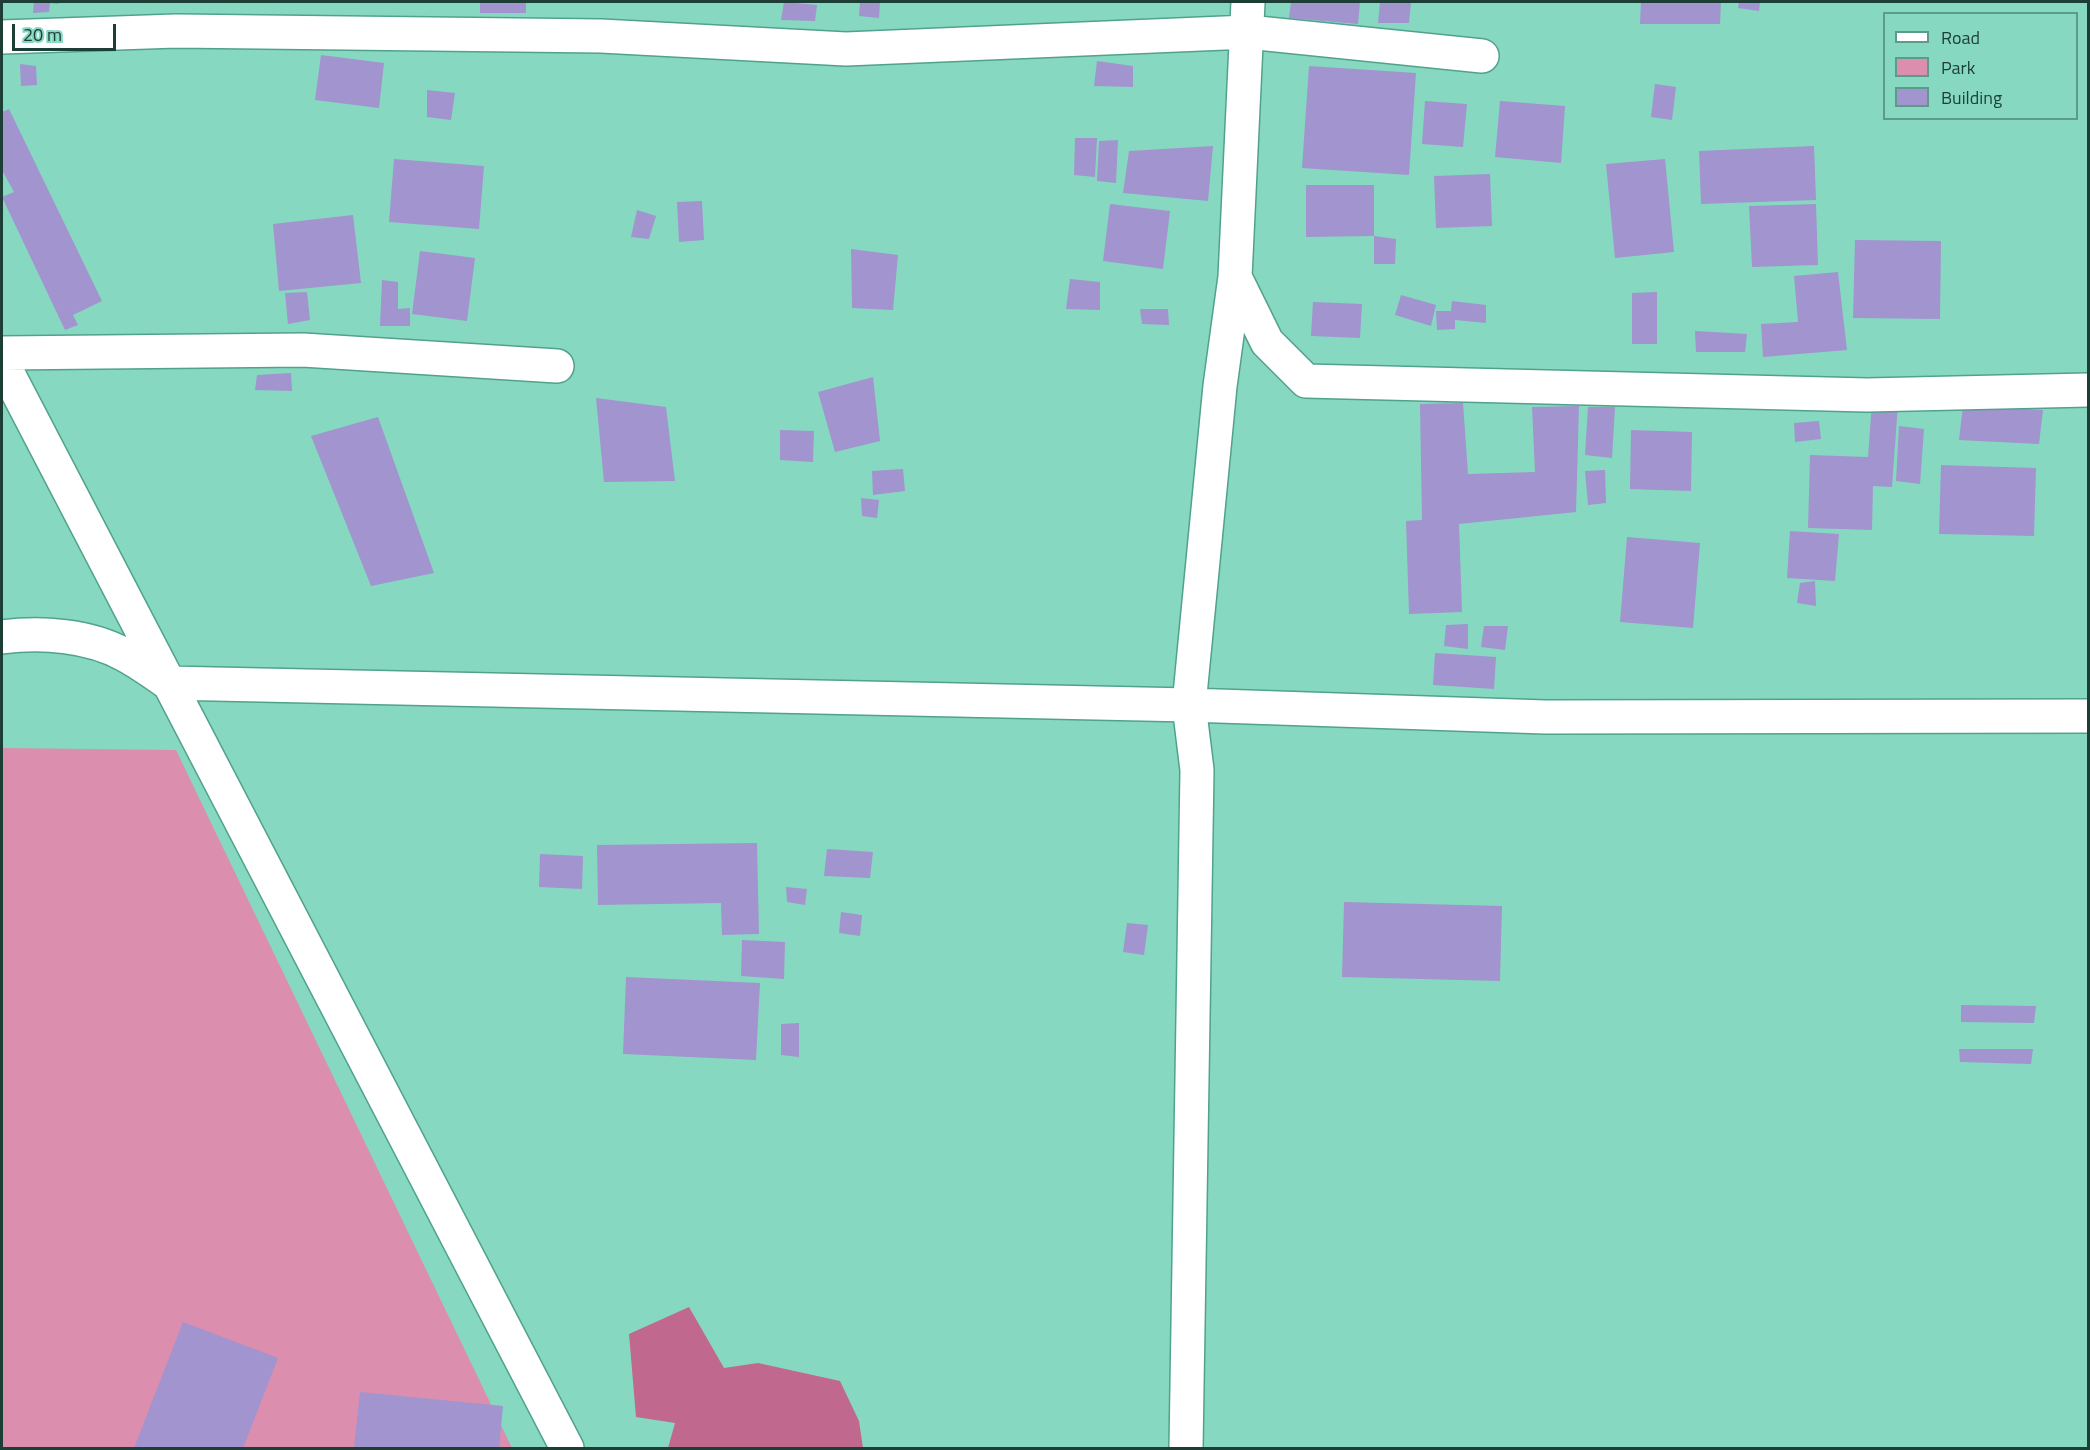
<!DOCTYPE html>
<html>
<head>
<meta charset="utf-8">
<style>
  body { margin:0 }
  #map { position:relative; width:2090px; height:1450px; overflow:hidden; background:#87d8c1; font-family:"Titillium Web",sans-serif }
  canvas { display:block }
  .frame { position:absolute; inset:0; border:3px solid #1c3e35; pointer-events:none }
  .legend { position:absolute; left:1883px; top:12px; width:195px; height:108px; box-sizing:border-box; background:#87d8c1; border:2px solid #5c9a89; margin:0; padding:8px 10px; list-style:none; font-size:18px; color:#1c3e35 }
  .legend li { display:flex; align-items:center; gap:12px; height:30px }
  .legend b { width:30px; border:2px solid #5c9a89 }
  .scale { position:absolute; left:12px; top:24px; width:104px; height:27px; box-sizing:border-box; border:3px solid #1c3e35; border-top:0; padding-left:8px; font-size:18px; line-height:21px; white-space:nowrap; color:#1c3e35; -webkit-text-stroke:4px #87d8c1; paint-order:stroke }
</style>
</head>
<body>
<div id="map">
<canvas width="2090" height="1450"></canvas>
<div class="frame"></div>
<ul class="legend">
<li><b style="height:8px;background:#fff"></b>Road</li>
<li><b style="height:16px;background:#db8ead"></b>Park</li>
<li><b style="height:16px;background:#a194cf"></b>Building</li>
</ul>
<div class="scale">20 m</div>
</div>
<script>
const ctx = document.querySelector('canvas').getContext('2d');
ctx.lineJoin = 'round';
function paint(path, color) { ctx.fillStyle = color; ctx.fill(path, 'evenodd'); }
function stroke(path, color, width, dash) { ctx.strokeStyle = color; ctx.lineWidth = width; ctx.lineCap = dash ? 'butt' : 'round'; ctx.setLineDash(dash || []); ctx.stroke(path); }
paint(new Path2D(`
  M2,748L176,750L512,1448H2Z`), '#db8ead');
paint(new Path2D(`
  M689,1307L724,1368L758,1363L840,1381L859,1421L863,1448H668L675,1423L636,1417L629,1334Z`), '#c1688e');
paint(new Path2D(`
  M34,2H59V4L50,3L49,12L33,13Z
  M480,2H526V13H480Z
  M784,2L817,5L815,21L781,20Z
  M860,2H880L879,18L859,16Z
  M1291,2H1360L1358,24L1289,18Z
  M1380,2H1411L1409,23H1378Z
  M1641,2H1721L1720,24H1640Z
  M1739,2H1760L1759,11L1738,8Z
  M321,55L384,63L379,108L315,100Z
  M1097,61L1133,66V87L1094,86Z
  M20,64L36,66L37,85L21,86Z
  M1309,66L1416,73L1409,175L1302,168Z
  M1655,84L1676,87L1672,120L1651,117Z
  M427,90L455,93L451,120L427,117Z
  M1425,101L1467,104L1463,147L1422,144Z
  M1500,101L1565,106L1561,163L1495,157Z
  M9,109L102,301L73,315L78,325L65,330L2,197L14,192L2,170V112Z
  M1075,138H1097L1095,177L1074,175Z
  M1118,140L1116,183L1097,181L1099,141Z
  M1213,146L1208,201L1123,193L1129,151Z
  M1814,146L1816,200L1701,204L1699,151Z
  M394,159L484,166L479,229L389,222Z
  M1665,159L1674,252L1615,258L1606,164Z
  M1490,174L1492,226L1436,228L1434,176Z
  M1306,185H1374V236L1306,237Z
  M702,201L704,240L679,242L677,202Z
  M1110,204L1170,211L1163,269L1103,261Z
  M1816,204L1818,265L1752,267L1749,206Z
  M637,210L656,216L649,239L631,237Z
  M353,215L361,283L279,291L273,224Z
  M1374,236L1396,239L1395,264H1374Z
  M1855,240L1941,241L1940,319L1853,318Z
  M851,249L898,255L893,310L852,308Z
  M420,251L475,258L467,321L412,314Z
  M1838,272L1847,350L1763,357L1761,324L1798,322L1794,276Z
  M1070,279L1100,282V310L1066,309Z
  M382,280L398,282V309L410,308V326H380Z
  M307,292L310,320L288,324L285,293Z
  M1657,292V344H1632V293Z
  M1401,295L1436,305L1431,326L1395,315Z
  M1452,301L1486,305V323L1455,320V329L1437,330L1436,311H1451Z
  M1313,302L1362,304L1360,338L1311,336Z
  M1140,309H1168L1169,325L1142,324Z
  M1695,331L1747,334L1745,352H1696Z
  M291,373L292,391L255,390L257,375Z
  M873,377L880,441L835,452L818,392Z
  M596,398L666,407L675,481L604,482Z
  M1872,402L1898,404L1892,487L1873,486L1872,530L1808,528L1810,455L1868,457Z
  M1463,403L1468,474L1535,472L1532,407L1579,406L1576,512L1459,524L1462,612L1409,614L1406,521L1422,520L1420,404Z
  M1963,406L2043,410L2039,444L1959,440Z
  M1588,407H1615L1612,458L1585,455Z
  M378,417L434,573L371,586L311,436Z
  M1819,421L1821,439L1795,442L1794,423Z
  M1899,426L1924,429L1920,484L1896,481Z
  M780,430L814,431L813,462L780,460Z
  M1631,430L1692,432L1691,491L1630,489Z
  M1941,465L2036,468L2034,536L1939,534Z
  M903,469L905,491L873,495L872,471Z
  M1605,470L1606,503L1588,505L1585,471Z
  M861,498L879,500L877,518L862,516Z
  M1790,531L1839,534L1835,581L1787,578Z
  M1627,537L1700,543L1693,628L1620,622Z
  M1815,581L1816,606L1797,603L1800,583Z
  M1468,624V649L1444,646L1446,625Z
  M1484,626H1508L1505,650L1481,647Z
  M1435,653L1496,657L1494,689L1433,685Z
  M757,843L759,934L722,935L721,903L598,905L597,845Z
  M827,849L873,852L870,878L824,876Z
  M540,854L583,856L582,889L539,887Z
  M786,887L807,889L805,905L787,902Z
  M1344,902L1502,906L1500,981L1342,977Z
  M841,912L862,915L860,936L839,933Z
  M1127,923L1148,925L1144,955L1123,952Z
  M742,940L785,942L784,979L741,976Z
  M626,977L760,983L756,1060L623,1054Z
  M1961,1005L2036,1006L2034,1023L1961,1022Z
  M799,1023V1057L781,1055V1024Z
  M1959,1049H2033L2031,1064L1960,1062Z
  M183,1322L278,1358L243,1448H134Z
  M360,1392L503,1406L499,1448H354Z`), '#a194cf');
const minor = new Path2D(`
  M2,37L176,31L601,36L846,49L1248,32L1482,56
  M1235,277L1267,342L1306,381L1867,395L2088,390
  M2,353L303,350L557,366
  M2,362L567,1448
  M2,637C41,632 89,635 125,655C140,663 154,673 168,683L1189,705L1545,717L2088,716
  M1186,1448L1197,770L1189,705L1220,386L1235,277L1248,2`);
stroke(minor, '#51a28c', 36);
stroke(minor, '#fff', 33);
</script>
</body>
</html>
